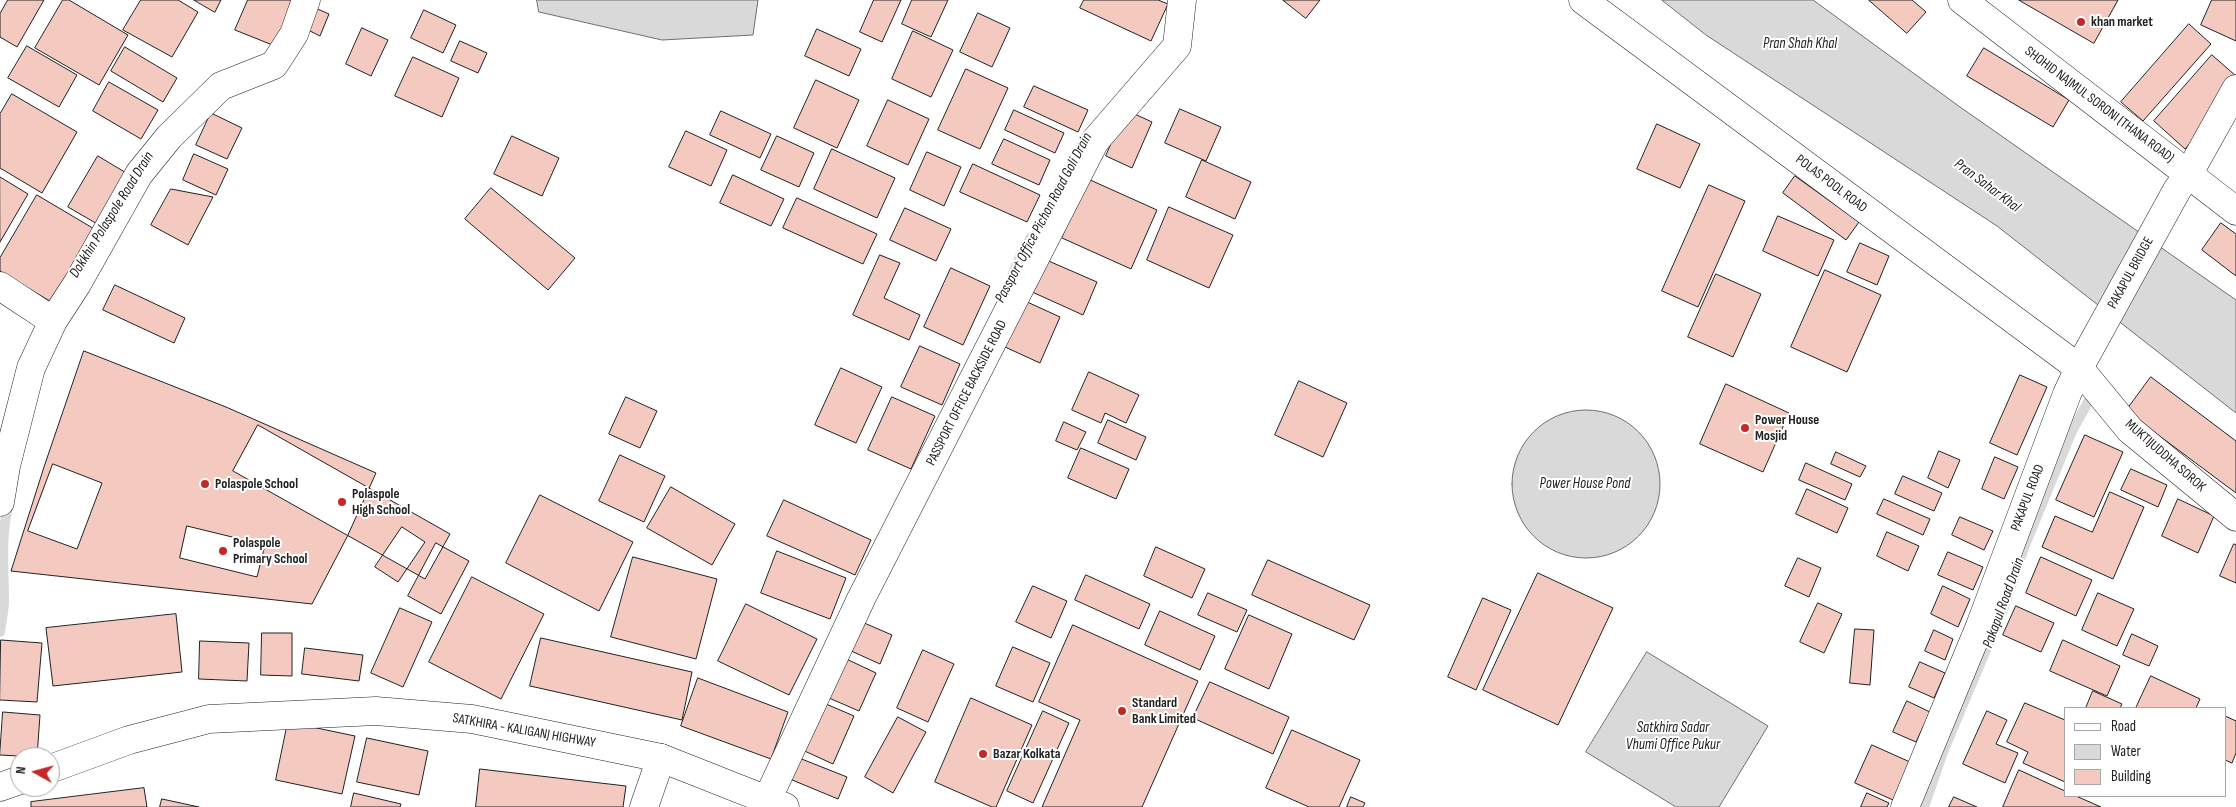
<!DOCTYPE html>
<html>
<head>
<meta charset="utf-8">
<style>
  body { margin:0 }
  #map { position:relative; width:2236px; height:807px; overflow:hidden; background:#fff; font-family:"Sofia Sans Condensed",sans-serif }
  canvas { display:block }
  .legend { position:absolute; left:2064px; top:707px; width:162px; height:90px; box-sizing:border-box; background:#fff; border:1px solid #a7a7a7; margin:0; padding:6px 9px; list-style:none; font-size:15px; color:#222 }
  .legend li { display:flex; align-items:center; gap:10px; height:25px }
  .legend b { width:25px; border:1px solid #a7a7a7 }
  .north { position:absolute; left:10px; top:747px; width:50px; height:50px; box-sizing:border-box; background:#fff; border:1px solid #a7a7a7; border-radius:50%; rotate:277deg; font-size:14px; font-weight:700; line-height:20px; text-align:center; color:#222 }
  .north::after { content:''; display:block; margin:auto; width:18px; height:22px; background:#c62828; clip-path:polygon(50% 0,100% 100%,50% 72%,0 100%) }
</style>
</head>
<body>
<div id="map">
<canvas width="2236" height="807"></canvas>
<ul class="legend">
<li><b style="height:6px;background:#fff"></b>Road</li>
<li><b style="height:14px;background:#d9d9d9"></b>Water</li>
<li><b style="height:14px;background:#f3c9c0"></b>Building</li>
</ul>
<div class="north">N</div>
</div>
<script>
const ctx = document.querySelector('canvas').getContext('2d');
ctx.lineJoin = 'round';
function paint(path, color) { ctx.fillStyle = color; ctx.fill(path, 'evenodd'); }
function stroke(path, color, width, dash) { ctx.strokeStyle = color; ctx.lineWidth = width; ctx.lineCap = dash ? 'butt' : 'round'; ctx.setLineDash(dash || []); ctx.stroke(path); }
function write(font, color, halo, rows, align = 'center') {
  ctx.font = font + ' "Sofia Sans Condensed",sans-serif'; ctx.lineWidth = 4; ctx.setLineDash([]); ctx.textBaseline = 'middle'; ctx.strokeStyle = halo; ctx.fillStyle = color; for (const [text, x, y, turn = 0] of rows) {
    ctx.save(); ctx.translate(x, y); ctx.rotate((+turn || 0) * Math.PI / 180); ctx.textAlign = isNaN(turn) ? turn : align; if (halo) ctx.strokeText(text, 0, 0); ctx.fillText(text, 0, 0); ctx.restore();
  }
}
const water = new Path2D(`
  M537,0H758L753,35L662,40L539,12Z
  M1662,0H1813L1960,107L2236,300V413L1997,226L1706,35Z
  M1512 484a74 74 0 1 1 148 0a74 74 0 1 1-148 0Z
  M1647,652L1768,726L1719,807H1676L1586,752Z`);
paint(water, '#d9d9d9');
stroke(water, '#6f6f6f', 1);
stroke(new Path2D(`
  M1012,276L1020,256L1031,237
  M0,632C1,622 4,611 4,601C4,568 0,535 9,503
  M1924,807L1943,752L2004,607L2025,545L2072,431L2088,402`), '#d9d9d9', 10);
const building = new Path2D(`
  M8,0H44L17,47L0,37V14Z
  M63,0H69L128,35L99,85L35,48Z
  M141,0H178L198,12L172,57L123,30Z
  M194,0H221L215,12Z
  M248,0H294L275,46L235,30Z
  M874,0H901L882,42L860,32Z
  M912,0H948L931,37L902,24Z
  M1084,0H1158L1168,4L1151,41L1080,8Z
  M1283,0H1320L1306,18Z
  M1869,0H1912L1926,12L1907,33Z
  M2019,0H2118L2094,43Z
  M2212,0H2236V41L2201,25Z
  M313,7L329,14L320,36L304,28Z
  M424,10L456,25L443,53L411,38Z
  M978,13L1010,28L992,67L960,52Z
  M2189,24L2211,44L2143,121L2121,102Z
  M362,28L388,40L371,76L346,64Z
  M817,29L861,49L849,76L805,56Z
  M913,31L953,50L931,97L892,79Z
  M460,41L487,53L478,73L451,61Z
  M27,46L77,75L59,107L8,78Z
  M125,47L177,78L163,102L111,71Z
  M1984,48L2069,100L2053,127L1967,76Z
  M2212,55L2236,76V91L2185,149L2154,121Z
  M413,57L459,78L442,117L395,96Z
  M966,69L1008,88L980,149L938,130Z
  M816,80L859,100L837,148L794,128Z
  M109,82L158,110L141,139L93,111Z
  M1034,86L1088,110L1078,132L1024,107Z
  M12,94L77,132L42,193L0,168V114Z
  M888,100L929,119L908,165L867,146Z
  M1180,109L1221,127L1206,161L1165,143Z
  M1014,110L1064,133L1055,153L1005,130Z
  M1126,110L1152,122L1132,168L1106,156Z
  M721,111L771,134L760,158L710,135Z
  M211,113L242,128L227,159L196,145Z
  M1657,124L1700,144L1680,188L1637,169Z
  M686,131L727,150L711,186L669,167Z
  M512,136L559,158L542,196L494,174Z
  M777,136L814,153L799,187L761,170Z
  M1004,139L1050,160L1039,185L992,164Z
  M832,149L895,178L877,218L814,189Z
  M927,152L961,167L944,206L910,190Z
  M194,154L228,169L216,195L183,180Z
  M98,156L128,174L99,225L68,207Z
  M1202,160L1251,182L1235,219L1186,197Z
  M973,164L1040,195L1027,222L960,192Z
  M733,175L784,199L771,226L720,203Z
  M1795,176L1859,222L1846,240L1783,193Z
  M0,177L28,194L0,242Z
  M1088,179L1157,210L1131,269L1062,238Z
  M1709,185L1745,201L1698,307L1662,291Z
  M491,188L575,258L548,290L465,219Z
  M171,189L213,197L188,245L151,225Z
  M37,195L96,230L53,303L0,271V258Z
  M797,198L877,234L863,264L783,228Z
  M1169,207L1233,235L1209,288L1147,260Z
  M905,208L951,229L936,261L890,240Z
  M1778,216L1834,240L1818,276L1763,251Z
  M2221,223L2236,234V276L2202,250Z
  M1860,243L1889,256L1877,285L1847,272Z
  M880,255L900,263L884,298L920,315L909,340L853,315Z
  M1044,259L1097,282L1083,315L1030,291Z
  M951,268L990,286L963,345L924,327Z
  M1825,270L1881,295L1847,372L1791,347Z
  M1716,274L1761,294L1733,357L1688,337Z
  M115,285L185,318L174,343L103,310Z
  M1025,301L1060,317L1040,363L1005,347Z
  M920,346L960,364L942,405L901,387Z
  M84,351L226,407L376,473L347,537L312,604L11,571L44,467Z
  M841,368L882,387L856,443L815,425Z
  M1089,372L1139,395L1126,423L1105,413L1101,423L1072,410Z
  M2020,375L2047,387L2017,455L1990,443Z
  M2151,377L2236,441V493L2126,411Z
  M1299,381L1347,403L1323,457L1275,435Z
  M1726,384L1789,413L1763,472L1700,444Z
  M626,397L657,411L640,448L609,434Z
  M892,397L935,416L911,469L868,450Z
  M1108,420L1146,437L1136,460L1098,443Z
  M1064,422L1086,432L1077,450L1056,441Z
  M258,425L450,534L425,579L233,471Z
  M2085,435L2123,452L2094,517L2056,500Z
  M1081,448L1129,469L1116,499L1068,478Z
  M1939,451L1960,460L1948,488L1928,478Z
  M1836,452L1866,466L1860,477L1831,464Z
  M620,455L665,476L644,522L599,501Z
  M1995,457L2018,467L2004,499L1982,489Z
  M1806,463L1852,484L1845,500L1799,480Z
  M53,464L102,483L77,549L28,531Z
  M2131,469L2167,485L2158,507L2121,490Z
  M1903,476L1942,493L1934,511L1895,494Z
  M671,487L735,524L712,565L647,528Z
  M1807,489L1848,508L1837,533L1796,514Z
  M2110,492L2144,507L2113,579L2042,547L2055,516L2092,532Z
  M540,495L633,542L599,611L506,563Z
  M1884,499L1930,519L1923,535L1877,514Z
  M2178,499L2214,516L2198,553L2162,536Z
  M784,500L871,540L855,575L767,536Z
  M1960,517L1993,531L1984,550L1952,535Z
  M187,526L265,545L257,577L180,558Z
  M402,527L425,542L398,582L375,567Z
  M1887,532L1919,546L1908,571L1877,556Z
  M436,543L469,561L441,614L408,596Z
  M2234,544L2236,545V583L2220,576Z
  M1156,547L1205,569L1192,598L1144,576Z
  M777,551L846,578L830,619L761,593Z
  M1948,552L1983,567L1973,590L1938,575Z
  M633,557L717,579L696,659L611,637Z
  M2041,557L2092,580L2076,616L2026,593Z
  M1798,558L1821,568L1809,597L1785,586Z
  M1268,560L1370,605L1354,640L1252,595Z
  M1538,573L1613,608L1558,725L1483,690Z
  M1086,575L1150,604L1139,629L1075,600Z
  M472,577L544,614L501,699L429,662Z
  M1033,586L1067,601L1051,638L1016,622Z
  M1943,586L1970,599L1958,627L1931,614Z
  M1208,593L1247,610L1237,632L1198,615Z
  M2098,593L2134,609L2117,646L2082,630Z
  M1483,598L1511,610L1476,690L1448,677Z
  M1818,603L1842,614L1824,653L1800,642Z
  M746,604L817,639L789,695L718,661Z
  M2016,606L2054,623L2041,652L2003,635Z
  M400,608L432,622L403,687L371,673Z
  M1160,611L1215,636L1200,670L1145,645Z
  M176,614L182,672L53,686L46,628Z
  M1249,615L1292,634L1269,689L1225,669Z
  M862,622L892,635L880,664L849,650Z
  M1073,625L1198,681L1142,807H1042L1080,720L1039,702Z
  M1855,629L1874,630L1870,685L1850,683Z
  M1934,630L1953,639L1945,660L1925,651Z
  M262,633H292V676L261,675Z
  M2132,634L2158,646L2149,666L2123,655Z
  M541,638L692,672L682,720L530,686Z
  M1,640L42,643L37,702L0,700Z
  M2063,640L2120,666L2107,696L2050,671Z
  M200,641L249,643L247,681L199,679Z
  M1013,647L1050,663L1033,702L996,686Z
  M305,648L363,655L359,681L302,674Z
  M923,650L954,664L928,722L897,708Z
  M840,656L876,673L859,711L822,695Z
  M1920,662L1945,673L1934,698L1909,687Z
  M2151,676L2200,699L2196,708H2136Z
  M698,678L788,712L771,759L681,726Z
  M1210,682L1289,717L1273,754L1193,718Z
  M2093,691L2122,704L2120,708H2086Z
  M971,698L1032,725L996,807H992L935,782Z
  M819,701L854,716L833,764L798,748Z
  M1907,701L1930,712L1916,742L1893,732Z
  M2025,703L2065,720V782L2023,763L2028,752L2007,742Z
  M1043,711L1069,723L1033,803L1007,791Z
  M1987,711L2007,720L1996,744L2018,753L2005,783L1963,764Z
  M3,712L40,715L37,757L0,755Z
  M2225,716L2236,721V753L2232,763L2225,760Z
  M898,717L926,732L893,793L865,777Z
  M288,722L355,736L342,794L276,780Z
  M1292,730L1360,760L1339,807H1309L1266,788Z
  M367,738L428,751L419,795L357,782Z
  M1872,745L1910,762L1893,800L1855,783Z
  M794,756L847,777L838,799L785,777Z
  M480,769L626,786L623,807H476Z
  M2019,770L2065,791V796H2076L2101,807H2003Z
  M144,788L147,807H31V802Z
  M354,793L401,804L400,807H351Z
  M1867,793L1889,803L1887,807H1861Z
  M1351,797L1365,803L1363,807H1347Z
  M1954,797L1977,807H1949Z
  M162,799L199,807H160Z`);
paint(building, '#f3c9c0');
stroke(building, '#222', 1);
const minor = new Path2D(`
  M1583,0L2079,368L2130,430L2236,517
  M1962,0L2236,211
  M0,286L53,321
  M0,502L6,466L31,368L53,321L77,284L139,174L169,137L221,86L274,65L294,34L306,0
  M767,800L861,599L1095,141L1177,46L1182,0
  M644,807L661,758`);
const major = new Path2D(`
  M1905,807L1980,626L2067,394L2079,368L2177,190L2189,173L2236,89`);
const highway = new Path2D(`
  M50,769L129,740L209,719L376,711L472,719L661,758L785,807
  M0,787L20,780`);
stroke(minor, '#222', 29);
stroke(major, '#222', 29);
stroke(highway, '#222', 29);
stroke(minor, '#fff', 28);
stroke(major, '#fff', 28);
stroke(highway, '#fff', 28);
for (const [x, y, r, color] of [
  [2081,22,5,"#c62828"],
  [1745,428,5,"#c62828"],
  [205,484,5,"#c62828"],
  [342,502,5,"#c62828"],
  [223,551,5,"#c62828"],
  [1122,711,5,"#c62828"],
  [983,754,5,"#c62828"]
]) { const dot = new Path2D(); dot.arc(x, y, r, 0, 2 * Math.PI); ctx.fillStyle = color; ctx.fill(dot); stroke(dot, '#fff', 2); }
write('bold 14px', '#222', '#fff', [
  ["khan market",2091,22],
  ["Power House",1755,420],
  ["Mosjid",1755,436],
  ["Polaspole School",215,484],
  ["Polaspole",352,494],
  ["High School",352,510],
  ["Polaspole",233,543],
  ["Primary School",233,559],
  ["Standard",1132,703],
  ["Bank Limited",1132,719],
  ["Bazar Kolkata",993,754]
], 'left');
write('14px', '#222', '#fff', [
  ["SHOHID NAJMUL SORONI (THANA ROAD)",2099,105,37],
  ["POLAS POOL ROAD",1831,184,37],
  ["PAKAPUL BRIDGE",2131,273,-61],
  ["PASSPORT OFFICE BACKSIDE ROAD",967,393,-63],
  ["MUKTIJUDDHA SOROK",2165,456,41],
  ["PAKAPUL ROAD",2028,498,-69],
  ["SATKHIRA - KALIGANJ HIGHWAY",524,731,10]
]);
write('italic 15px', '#222', '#fff', [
  ["Pran Shah Khal",1800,44],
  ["Pran Sahar Khal",1987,186,37],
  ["Dokkhin Polaspole Road Drain",112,215,-58],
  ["Passport Office Pichon Road Goli Drain",1044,218,-62],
  ["Power House Pond",1585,484],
  ["Pakapul Road Drain",2004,603,-70],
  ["Satkhira Sadar",1673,728],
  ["Vhumi Office Pukur",1673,745]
]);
</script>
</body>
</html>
